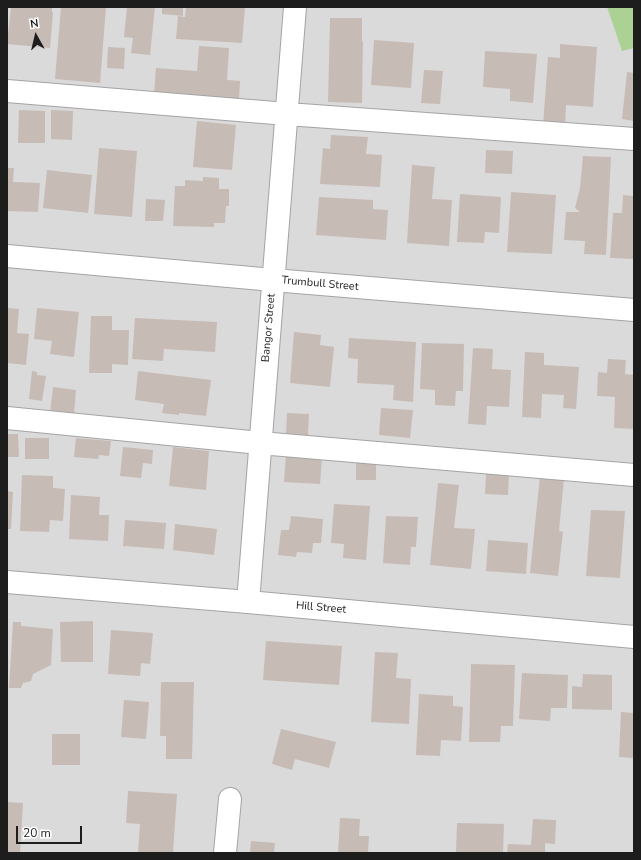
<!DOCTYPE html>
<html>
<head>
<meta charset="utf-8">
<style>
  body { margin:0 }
  #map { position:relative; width:641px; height:860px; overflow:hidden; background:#efeae3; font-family:"Nunito Sans",sans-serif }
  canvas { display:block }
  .frame { position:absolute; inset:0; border:8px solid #1d1d1d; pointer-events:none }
  .north { position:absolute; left:16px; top:16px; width:40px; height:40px; -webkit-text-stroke:3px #fff; paint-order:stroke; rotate:352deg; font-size:11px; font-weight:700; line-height:16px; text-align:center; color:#1d1d1d }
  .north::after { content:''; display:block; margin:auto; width:14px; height:18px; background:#1d1d1d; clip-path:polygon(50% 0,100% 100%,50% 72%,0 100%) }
  .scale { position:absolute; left:16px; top:826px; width:66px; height:18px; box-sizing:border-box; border:2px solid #1d1d1d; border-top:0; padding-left:5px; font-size:12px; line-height:14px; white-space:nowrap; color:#1d1d1d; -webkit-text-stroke:3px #fff; paint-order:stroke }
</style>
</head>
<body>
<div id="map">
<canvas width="641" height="860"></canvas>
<div class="frame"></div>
<div class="north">N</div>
<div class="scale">20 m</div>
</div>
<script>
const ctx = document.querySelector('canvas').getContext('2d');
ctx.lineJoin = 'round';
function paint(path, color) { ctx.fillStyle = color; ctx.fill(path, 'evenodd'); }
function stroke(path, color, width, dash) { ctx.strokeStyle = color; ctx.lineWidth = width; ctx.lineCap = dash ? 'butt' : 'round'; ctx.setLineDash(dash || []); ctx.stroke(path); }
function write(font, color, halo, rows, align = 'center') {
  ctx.font = font + ' "Nunito Sans",sans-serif'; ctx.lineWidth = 4; ctx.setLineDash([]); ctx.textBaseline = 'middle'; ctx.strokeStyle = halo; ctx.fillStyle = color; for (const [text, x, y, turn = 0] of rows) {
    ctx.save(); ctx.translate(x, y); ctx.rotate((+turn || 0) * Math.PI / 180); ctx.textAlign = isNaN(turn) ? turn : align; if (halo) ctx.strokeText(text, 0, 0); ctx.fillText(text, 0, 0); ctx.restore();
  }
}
paint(new Path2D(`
  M7,7H634V853H7Z`), '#dbdada');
paint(new Path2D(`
  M607,7H634V48L622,51Z`), '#acd195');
paint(new Path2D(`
  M11,7H52V12H53L50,48L7,44Z
  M61,7H106L100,83L55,79Z
  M127,7H155L150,55L131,53L133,38L124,37Z
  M162,7H183V16L162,14Z
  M186,7H245L242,43L176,39L178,16L185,17Z
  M330,18H362V41H363L362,103L328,102Z
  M374,40L414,43L411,88L371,85Z
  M560,44L597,47L593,107L566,105L565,127L543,126L548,57L560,58Z
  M199,46L229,48L227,80L240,81L239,99L154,94L156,68L197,71Z
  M108,47L125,48L124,69L107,68Z
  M485,51L537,54L533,103L510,101V89L483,87Z
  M424,70L443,71L440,104L421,103Z
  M627,72L634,73V121L622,119Z
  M19,110L45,111V143H18Z
  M51,110L73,111L72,140L51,139Z
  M197,121L236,125L232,170L193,167Z
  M331,135L368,137L366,154L382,155L380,187L320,184L323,148L330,149Z
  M99,148L137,151L132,217L94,214Z
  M486,150L513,151L512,174L485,173Z
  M583,156L611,157L606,255L584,254L585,241L564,240L566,212H580L575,208L580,188Z
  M412,165L435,167L432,199L452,200L449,246L407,243Z
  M7,168H14L13,182L40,183L38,212L7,211Z
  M47,170L92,175L88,213L43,208Z
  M203,177L219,178V189H229V206H226L225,223H214V227L173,226L175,186H185V180L203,181Z
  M511,192L556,195L552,254L507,252Z
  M460,194L501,197L499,233L485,232L484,243L457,242Z
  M623,195L634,196V259L610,258L613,213H622Z
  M319,197L373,200V209L388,210L386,240L316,235Z
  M146,199L165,200L163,221H145Z
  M7,308L19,309L17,333L29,334L26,365L7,363Z
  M37,308L79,312L74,357L50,354L52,341L34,339Z
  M91,316H112V330H129L128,365L112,364V373H89Z
  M135,318L217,322L215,352L164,349L163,361L132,359Z
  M294,332L321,335L320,345L334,347L330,387L290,383Z
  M349,338L416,342L413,402L393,400L394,385L357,383L358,359L348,358Z
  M422,343L464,344L463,391H456L455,406L435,405V390L420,389Z
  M473,348L493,349L492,369L511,370L509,407L487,406L486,425L468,424Z
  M525,352L544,353V365L579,367L576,409L563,408L564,395L542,394L541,418L522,417Z
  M608,359L626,360L625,374L634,375V429L614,428L615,397L597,396L598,372L607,373Z
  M32,371L37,372V375L46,376L42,401L29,399Z
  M138,371L211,380L206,416L179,413V415L162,413L164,404L135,400Z
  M53,387L76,390L74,415L50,413Z
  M381,408L413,410L410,438L379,435Z
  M287,413L309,414L308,435L286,434Z
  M7,434H18L19,457H7Z
  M25,438H49V459H25Z
  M76,438L111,441L109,456L99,455L98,459L74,457Z
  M123,447L153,450L152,464L143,463L141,478L120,476Z
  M173,447L209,451L206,490L169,486Z
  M286,454L322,457L320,484L284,482Z
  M356,461H376V480H356Z
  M486,473H509L508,495L485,494Z
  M22,475L53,476V488L65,489L63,521L50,520L49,532L20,531Z
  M540,476L564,478L559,531L563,532L558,576L530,573Z
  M438,483L459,485L454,528L475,529L471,569L430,565Z
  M7,491L13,492L11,529H7Z
  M71,495L100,497L99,515H109L108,541L69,539Z
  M334,504L370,506L366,560L343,558L344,544L331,543Z
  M591,510L625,511L620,578L586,576Z
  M291,516L323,519L321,543H313L312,553L297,552L296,557L278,555L281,530H289Z
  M386,516L418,517L416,547H411L410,565L383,563Z
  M125,520L166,523L164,549L123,546Z
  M175,524L217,529L214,555L173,550Z
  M488,540L528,543L526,574L486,571Z
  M93,621V662H61L60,622Z
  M13,622H21V626L53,629L51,665L33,674L31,681L23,683L21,688H9Z
  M111,630L153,633L150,664L141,663L140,676L108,674Z
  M266,641L342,646L339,685L263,680Z
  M375,652L398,653L396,678L411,679L409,724L371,722Z
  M471,664L515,665L513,726H501L500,742H469Z
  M522,673L568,675L567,708H551L550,721L519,719Z
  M583,674L612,675V710L572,709V686L582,687Z
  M161,682H194L192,759H166V736H160Z
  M419,694L453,696V706L463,707L461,741L441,740L440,756L416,755Z
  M124,700L149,702L146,739L121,737Z
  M621,712L634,713V758L619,757Z
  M281,729L336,742L329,768L295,759L292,770L272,764Z
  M52,734H80V765H52Z
  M128,791L177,794L173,853L138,852L140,824L126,823Z
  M7,802L23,803L20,853H7Z
  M340,818L360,819L359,836H369L368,853H338Z
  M533,819L556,820L555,844L545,843V853H507L508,844L531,845Z
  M457,823L504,824L503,853H456Z
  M251,841L275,843L274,853H250Z`), '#c7bbb6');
const minor = new Path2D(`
  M7,91L287,114L634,139
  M7,256L273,280L634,310
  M7,418L260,443L634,475
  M7,582L248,602L634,637
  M248,602L295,7
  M225,853L230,799`);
stroke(minor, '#a4a4a4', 24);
stroke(minor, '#fff', 22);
write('11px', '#1d1d1d', '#fff', [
  ["Trumbull Street",320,284,5],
  ["Bangor Street",269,328,-85],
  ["Hill Street",321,608,5]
]);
</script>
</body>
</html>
